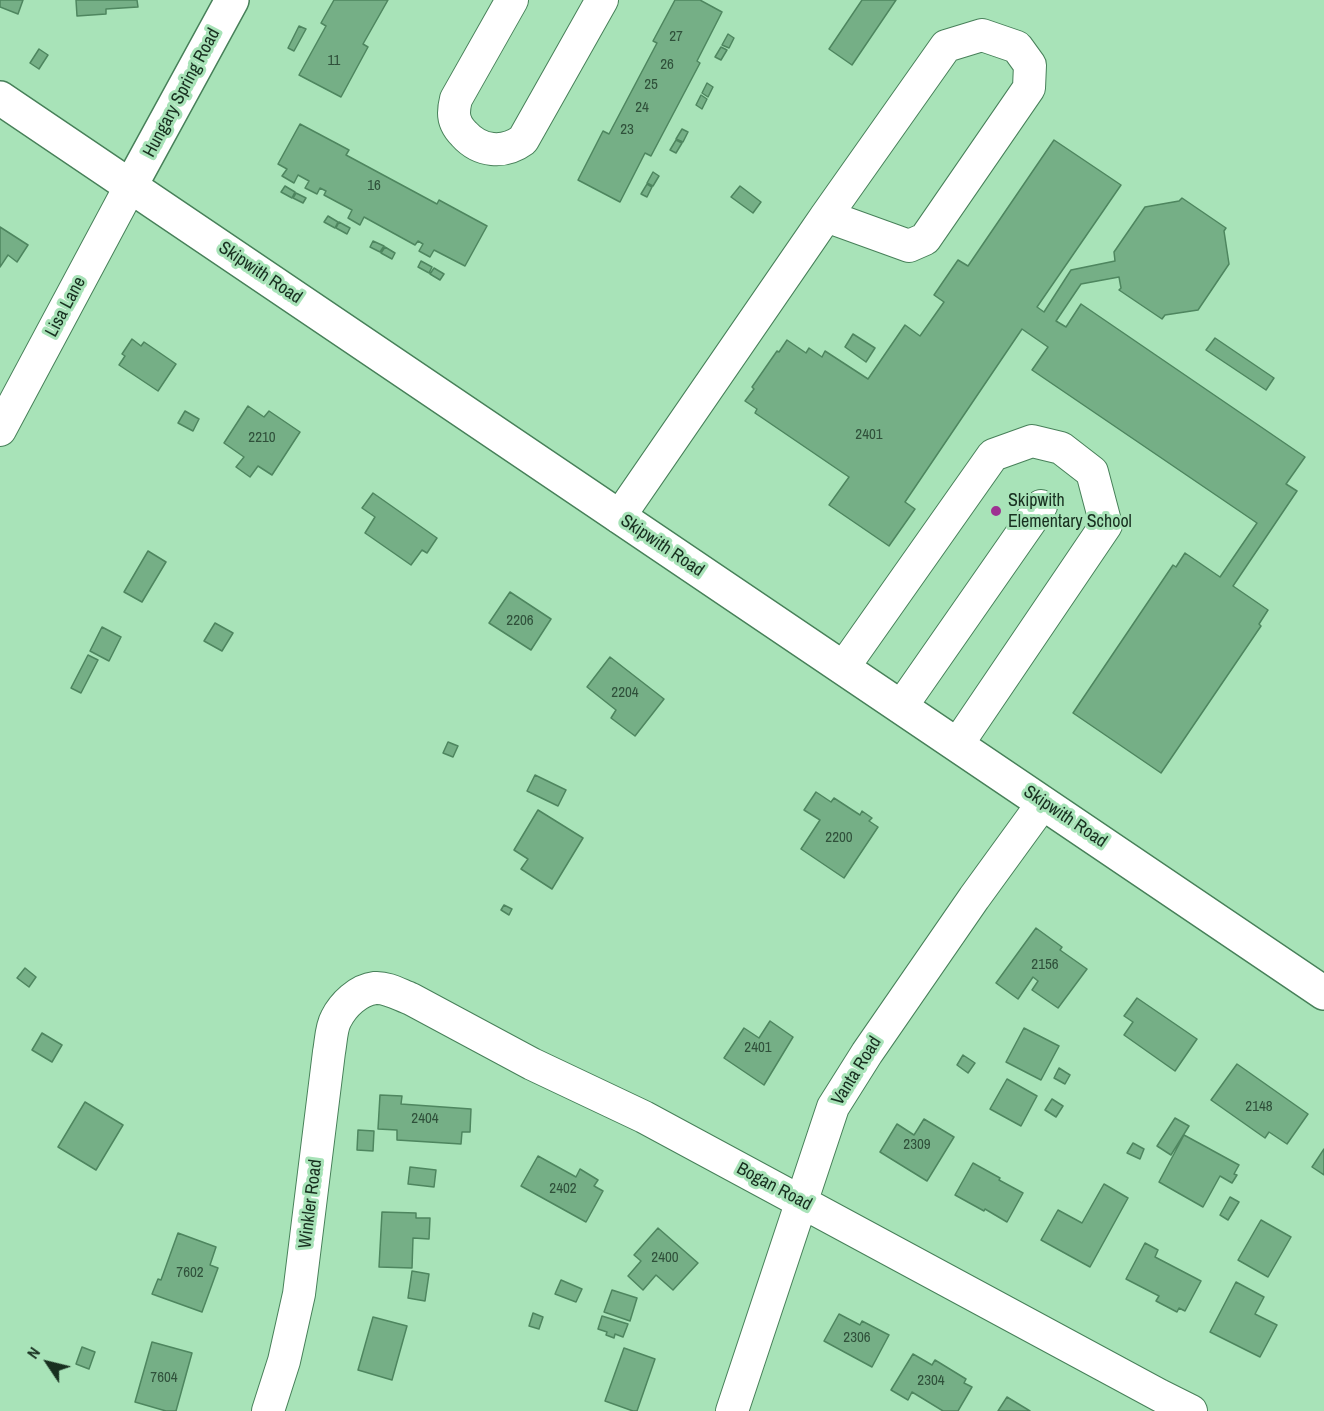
<!DOCTYPE html>
<html>
<head>
<meta charset="utf-8">
<style>
  body { margin:0 }
  #map { position:relative; width:1324px; height:1411px; overflow:hidden; background:#a8e3b8; font-family:"Archivo Narrow",sans-serif }
  canvas { display:block }
  .north { position:absolute; left:18px; top:1333px; width:60px; height:60px; -webkit-text-stroke:4px #a8e3b8; paint-order:stroke; rotate:305deg; font-size:16px; font-weight:700; line-height:24px; text-align:center; color:#183020 }
  .north::after { content:''; display:block; margin:auto; width:21px; height:27px; background:#183020; clip-path:polygon(50% 0,100% 100%,50% 72%,0 100%) }
</style>
</head>
<body>
<div id="map">
<canvas width="1324" height="1411"></canvas>
<div class="north">N</div>
</div>
<script>
const ctx = document.querySelector('canvas').getContext('2d');
ctx.lineJoin = 'round';
function paint(path, color) { ctx.fillStyle = color; ctx.fill(path, 'evenodd'); }
function stroke(path, color, width, dash) { ctx.strokeStyle = color; ctx.lineWidth = width; ctx.lineCap = dash ? 'butt' : 'round'; ctx.setLineDash(dash || []); ctx.stroke(path); }
function write(font, color, halo, rows, align = 'center') {
  ctx.font = font + ' "Archivo Narrow",sans-serif'; ctx.lineWidth = 6; ctx.setLineDash([]); ctx.textBaseline = 'middle'; ctx.strokeStyle = halo; ctx.fillStyle = color; for (const [text, x, y, turn = 0] of rows) {
    ctx.save(); ctx.translate(x, y); ctx.rotate((+turn || 0) * Math.PI / 180); ctx.textAlign = isNaN(turn) ? turn : align; if (halo) ctx.strokeText(text, 0, 0); ctx.fillText(text, 0, 0); ctx.restore();
  }
}
const building = new Path2D(`
  M0,0H23L18,14L0,7Z
  M76,0H137L138,7L106,9V14L77,16Z
  M334,0H388L363,44L368,47L341,97L299,75L326,26L321,23Z
  M675,0H700L722,12L697,61L700,63L651,156L645,153L620,202L578,180L603,131L609,134L657,43L653,41Z
  M862,0H896L852,65L829,49Z
  M299,26L306,29L294,51L288,48Z
  M728,34L734,38L729,48L722,45Z
  M721,47L727,50L721,60L715,57Z
  M39,49L48,55L39,69L30,63Z
  M707,83L713,87L708,97L702,93Z
  M701,95L707,99L702,109L696,105Z
  M300,124L349,150L346,155L437,204L439,200L487,226L465,266L434,250L430,257L419,251L423,244L418,241L415,245L364,217L360,225L348,218L352,210L324,195L326,191L320,188L317,194L305,188L309,181L298,175L294,183L282,176L287,169L278,164Z
  M682,129L688,132L683,142L676,139Z
  M676,140L682,143L676,153L670,150Z
  M1054,140L1121,185L1037,307L1044,312L1071,270L1115,261L1114,252L1145,207L1179,201L1182,198L1226,228L1224,231L1229,264L1198,310L1165,315L1162,319L1119,290L1121,288L1119,277L1081,284L1056,321L1066,327L1081,304L1305,457L1286,484L1297,491L1233,586L1268,610L1259,624L1261,626L1161,773L1073,713L1173,565L1176,567L1185,553L1220,577L1257,523L1032,370L1048,347L1022,329L905,502L915,509L889,546L829,505L849,477L755,413L757,409L745,401L754,389L752,387L777,351L779,352L787,340L806,353L809,348L822,357L825,351L868,379L905,325L920,336L944,302L934,295L958,260L968,266Z
  M653,172L659,176L653,186L647,183Z
  M647,184L652,187L647,197L641,194Z
  M285,186L295,192L292,198L281,192Z
  M740,186L761,202L753,213L731,197Z
  M296,193L306,198L303,203L293,198Z
  M328,216L338,222L335,228L324,222Z
  M339,222L350,228L347,234L336,228Z
  M0,227L28,245L17,262L8,255L0,267Z
  M373,241L384,246L380,252L370,247Z
  M385,247L395,253L392,259L381,253Z
  M421,261L432,267L429,273L418,267Z
  M434,268L444,274L440,280L430,274Z
  M853,334L875,348L866,362L845,347Z
  M1215,338L1274,378L1266,390L1206,350Z
  M132,339L141,346L144,342L176,364L158,391L119,365L125,356L122,354Z
  M248,406L264,417L269,411L300,432L272,475L258,466L250,477L236,467L244,457L224,443Z
  M185,411L199,419L193,431L178,423Z
  M373,493L437,538L427,553L422,550L411,565L365,533L375,517L362,508Z
  M148,551L166,562L142,602L124,592Z
  M510,592L551,619L531,650L489,623Z
  M215,623L233,633L222,651L204,641Z
  M102,627L121,637L109,661L90,651Z
  M88,655L98,660L81,693L71,688Z
  M610,657L664,699L635,736L611,718L616,710L587,687Z
  M448,742L458,746L453,757L443,753Z
  M535,775L566,790L558,806L527,791Z
  M816,792L831,802L834,798L860,815L862,811L872,818L869,821L878,827L844,878L801,849L820,820L804,810Z
  M538,810L583,838L552,889L521,869L528,859L514,850Z
  M504,905L512,909L509,915L501,910Z
  M1036,928L1062,947L1060,950L1087,969L1058,1008L1032,990L1038,981L1033,977L1018,999L996,983Z
  M25,968L36,977L29,987L17,978Z
  M1137,998L1197,1039L1175,1071L1124,1035L1133,1022L1124,1016Z
  M770,1021L793,1037L764,1085L724,1058L744,1028L759,1038Z
  M1024,1028L1059,1046L1041,1080L1006,1062Z
  M42,1033L62,1045L52,1062L32,1050Z
  M963,1055L975,1063L968,1073L957,1065Z
  M1237,1064L1308,1114L1287,1144L1269,1132L1265,1138L1211,1100Z
  M1059,1068L1070,1075L1065,1084L1054,1078Z
  M1007,1079L1037,1096L1021,1126L990,1109Z
  M380,1095L402,1096L401,1104L471,1109L470,1132H462L461,1144L397,1140V1130L378,1129Z
  M1052,1099L1063,1106L1056,1117L1045,1110Z
  M85,1102L123,1125L96,1170L58,1147Z
  M1175,1118L1189,1126L1171,1155L1157,1146Z
  M924,1119L954,1137L927,1181L880,1152L897,1124L914,1135Z
  M358,1130L374,1131L373,1151L357,1150Z
  M1184,1135L1239,1165L1234,1174L1237,1175L1232,1183L1220,1176L1203,1207L1159,1182Z
  M1133,1143L1144,1149L1140,1159L1127,1153Z
  M1324,1149V1175L1312,1167Z
  M538,1156L576,1177L580,1169L598,1180L594,1186L603,1191L586,1222L521,1186Z
  M973,1163L1000,1178L999,1180L1023,1193L1007,1222L985,1209L984,1211L955,1195Z
  M410,1167L436,1170L434,1187L408,1184Z
  M1104,1184L1128,1198L1090,1267L1041,1240L1058,1210L1082,1223Z
  M1230,1197L1239,1202L1228,1220L1220,1215Z
  M382,1212L416,1213V1218H430L429,1239L413,1238L412,1268L379,1267Z
  M1261,1220L1291,1237L1268,1277L1238,1260Z
  M658,1228L698,1263L673,1290L656,1275L643,1290L628,1276L641,1261L634,1255Z
  M178,1233L216,1247L210,1265L218,1268L202,1312L152,1294L158,1279L161,1280Z
  M1145,1243L1158,1250L1155,1257L1201,1281L1185,1311L1179,1308L1177,1312L1156,1301L1159,1296L1126,1279Z
  M412,1271L429,1274L425,1301L408,1298Z
  M561,1280L582,1289L576,1302L555,1294Z
  M1236,1282L1264,1297L1255,1314L1277,1325L1260,1357L1210,1332Z
  M612,1290L637,1298L630,1321L604,1312Z
  M533,1313L543,1317L539,1329L529,1326Z
  M839,1314L860,1325L862,1321L889,1335L872,1367L824,1341Z
  M602,1316L628,1324L623,1337L615,1334L614,1338L606,1335L607,1332L598,1329Z
  M373,1317L407,1326L392,1380L358,1370Z
  M152,1342L192,1353L176,1411H166L135,1402Z
  M82,1347L95,1352L89,1369L76,1364Z
  M624,1348L655,1359L637,1411H633L605,1401Z
  M913,1354L932,1365L935,1360L966,1379L964,1383L972,1387L958,1411H943L912,1392L908,1400L891,1390Z
  M1007,1397L1030,1411H998Z`);
paint(building, '#75af86');
stroke(building, '#4e865f', 1.5);
const minor = new Path2D(`
  M512,0L456,99C455,103 454,108 454,113C454,121 458,128 464,134C480,152 504,154 523,140L602,0
  M0,430L131,185
  M619,517L813,235L826,216L946,46L982,35L1017,47L1030,65L1029,88L925,239L909,246L826,216
  M843,668L993,455L1032,441L1061,448L1092,472L1106,525L957,745
  M901,707L1041,506
  M268,1411L284,1361L299,1294L329,1052C331,1042 331,1028 336,1019C343,1005 358,990 375,988C387,987 400,995 411,999L532,1064L644,1117L1159,1395L1191,1411
  M732,1411L833,1107L867,1053L974,898L1043,803`);
const major = new Path2D(`
  M0,98L1324,993
  M131,185L232,0`);
stroke(minor, '#478059', 34);
stroke(major, '#478059', 36);
stroke(minor, '#fff', 32);
stroke(major, '#fff', 33);
for (const [x, y, r, color] of [
  [996,511,6,"#9e3192"]
]) { const dot = new Path2D(); dot.arc(x, y, r, 0, 2 * Math.PI); ctx.fillStyle = color; ctx.fill(dot); stroke(dot, '#a8e3b8', 2); }
write('15px', '#2f503a', null, [
  ["27",676,37],
  ["11",334,61],
  ["26",667,65],
  ["25",651,85],
  ["24",642,108],
  ["23",627,130],
  ["16",374,186],
  ["2401",869,435],
  ["2210",262,438],
  ["2206",520,621],
  ["2204",625,693],
  ["2200",839,838],
  ["2156",1045,965],
  ["2401",758,1048],
  ["2148",1259,1107],
  ["2404",425,1119],
  ["2309",917,1145],
  ["2402",563,1189],
  ["2400",665,1258],
  ["7602",190,1273],
  ["2306",857,1338],
  ["7604",164,1378],
  ["2304",931,1381]
]);
write('18px', '#183020', '#a8e3b8', [
  ["Hungary Spring Road",182,93,-62],
  ["Skipwith Road",260,273,34],
  ["Lisa Lane",66,307,-62],
  ["Skipwith Road",662,546,34],
  ["Skipwith Road",1065,817,34],
  ["Vanta Road",857,1071,-58],
  ["Bogan Road",774,1187,28],
  ["Winkler Road",311,1204,-83]
]);
write('18px', '#183020', '#a8e3b8', [
  ["Skipwith",1008,501],
  ["Elementary School",1008,522]
], 'left');
</script>
</body>
</html>
